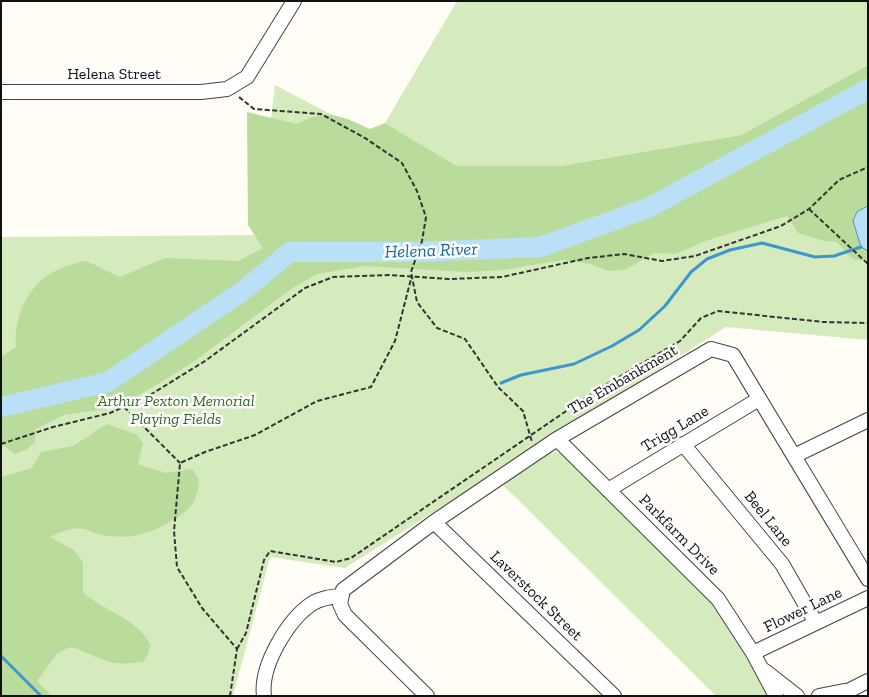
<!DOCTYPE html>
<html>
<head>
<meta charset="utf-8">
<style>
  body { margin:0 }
  #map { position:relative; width:869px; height:697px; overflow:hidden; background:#fffdf5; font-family:"Zilla Slab",serif }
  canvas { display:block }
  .frame { position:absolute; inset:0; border:2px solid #111; pointer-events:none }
</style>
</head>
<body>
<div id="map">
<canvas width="869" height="697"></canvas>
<div class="frame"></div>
</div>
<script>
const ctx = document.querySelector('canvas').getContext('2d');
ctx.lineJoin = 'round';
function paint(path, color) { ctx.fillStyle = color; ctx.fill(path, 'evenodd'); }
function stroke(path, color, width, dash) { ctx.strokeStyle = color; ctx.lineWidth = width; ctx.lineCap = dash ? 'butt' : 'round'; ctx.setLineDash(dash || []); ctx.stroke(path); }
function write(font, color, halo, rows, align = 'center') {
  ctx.font = font + ' "Zilla Slab",serif'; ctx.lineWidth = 5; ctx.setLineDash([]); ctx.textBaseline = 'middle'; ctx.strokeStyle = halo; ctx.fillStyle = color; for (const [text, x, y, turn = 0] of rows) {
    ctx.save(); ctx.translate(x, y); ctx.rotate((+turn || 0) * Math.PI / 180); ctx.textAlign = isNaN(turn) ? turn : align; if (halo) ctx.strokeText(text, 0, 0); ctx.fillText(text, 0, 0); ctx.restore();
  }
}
paint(new Path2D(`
  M457,1H868V65L741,135L561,166H457L385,123Z
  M275,85L523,215L868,110V340L726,327L345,568L270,557L233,696H1V237L257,235Z
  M555,452L565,455L720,611L766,688V696H716L502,484L545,454Z`), '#d5ebbd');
paint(new Path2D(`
  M868,65V206L857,212L861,247L868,251V259C851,264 847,253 837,242L824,241L798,233L787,216L705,241L676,254L654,253L625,270L608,271L591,264L563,260L503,270L466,272L365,266L317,274L294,287L192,363L138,396L108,409L64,415L36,429L35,442L26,450L15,454L1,443V357L16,347C13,311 33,275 70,265C74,264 81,261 85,261C94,263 109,273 120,277L165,258L238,261L263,248L248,225L247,112L297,124C326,107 342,116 370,129L385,123L457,166H561L741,135Z
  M107,424L137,435L143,444L138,464L165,473L192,469L199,479C198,499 192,509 175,519C150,534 131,540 101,535C95,534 89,529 83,529C71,527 60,532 50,537L74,550L83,562V592C108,615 132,614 151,645L147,656L143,662C131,663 119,665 107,661C94,657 84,650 70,647L57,654L37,681L52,696H1V477L32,468L41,452L73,446Z`), '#b9dc9c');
const water = new Path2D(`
  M868,206V251L861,247L853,221L857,212Z`);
paint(water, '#b9e0f7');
stroke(water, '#3f96cf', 1);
stroke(new Path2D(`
  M501,383L521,375L574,364L612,346L639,330L665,306L691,272L707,259L730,250L762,243L815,257L834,256L861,247
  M1,656L41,696`), '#3f96cf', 3);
stroke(new Path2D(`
  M1,407L108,382L244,290L290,252H416L540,247L648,208L868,89`), '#b9e0f7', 20);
const minor = new Path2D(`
  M1,92H201L227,89L247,77L294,1
  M557,439L718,599L753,653L776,696
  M683,444L782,564L816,623
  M794,456L868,420
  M608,490L759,399
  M434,522L614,696
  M753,653L868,598
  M765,671L797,696
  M264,696C260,666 288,619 313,603C321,598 331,597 340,596
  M427,696L345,615L340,604L343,590L434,522L557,439L711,349L733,355L868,579
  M819,696L844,691
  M838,696L868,681`);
stroke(minor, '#444', 16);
stroke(new Path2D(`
  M239,97L254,109L321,114L365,138L402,163L417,191L426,217L422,241L411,272L417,302L437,328L465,339L498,387L523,411L532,442
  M809,209L868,264
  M124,407L180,463
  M1,444L53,427L110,413L150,395L205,361L305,288L333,277L389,275L449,279L502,277L588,258L624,254L662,261L695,256L781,226L809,209L839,180L868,167
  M237,649L246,633L264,560L270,551L336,562L351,558L597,390L680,341L701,318L718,311L823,322L868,323
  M230,696L237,649L202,608L177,567L174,531L180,463L205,452L255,435L317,401L371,387L395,341L412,275`), '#333', 2, [5, 2.5]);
stroke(minor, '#fff', 14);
write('16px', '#111', '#fff', [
  ["Helena Street",114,74],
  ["The Embankment",623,380,-30],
  ["Trigg Lane",675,429,-31],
  ["Beel Lane",768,519,51],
  ["Parkfarm Drive",679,535,45],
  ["Laverstock Street",536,596,44],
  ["Flower Lane",803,610,-26]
]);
write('italic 16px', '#2f6b1f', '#fff', [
  ["Arthur Pexton Memorial",176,401],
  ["Playing Fields",176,419]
]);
write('italic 18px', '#1768a6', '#fff', [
  ["Helena River",431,251,-2]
]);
</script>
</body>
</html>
